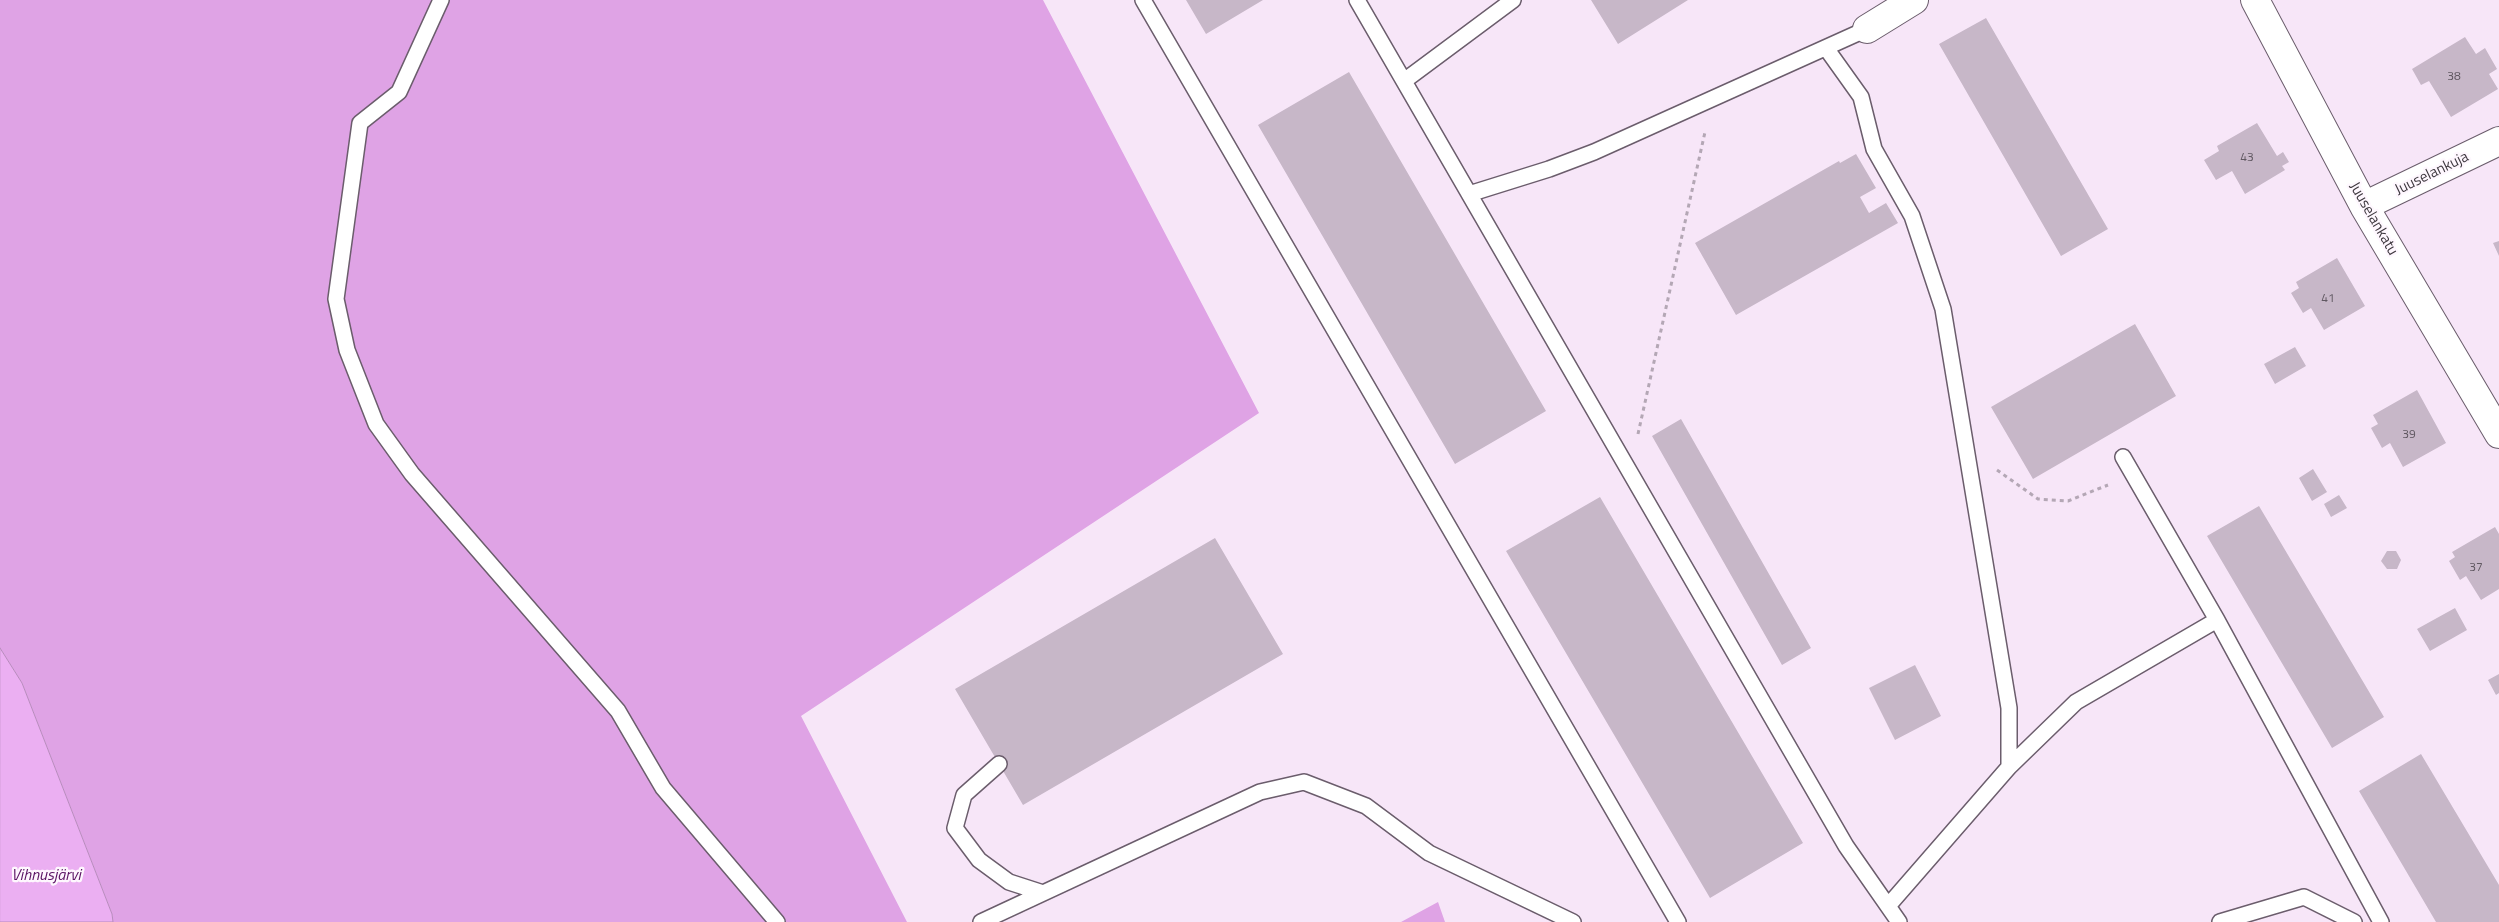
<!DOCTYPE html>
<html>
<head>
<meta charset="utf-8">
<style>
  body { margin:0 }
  canvas { display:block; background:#f7e6f8 }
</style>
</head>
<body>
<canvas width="2499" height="922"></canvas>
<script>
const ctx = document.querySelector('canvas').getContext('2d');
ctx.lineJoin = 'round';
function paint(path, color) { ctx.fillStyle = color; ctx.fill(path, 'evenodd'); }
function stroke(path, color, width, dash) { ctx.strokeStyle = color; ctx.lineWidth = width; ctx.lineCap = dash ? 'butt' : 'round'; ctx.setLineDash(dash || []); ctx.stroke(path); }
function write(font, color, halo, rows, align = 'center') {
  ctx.font = font + ' "Titillium Web",sans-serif'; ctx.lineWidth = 4.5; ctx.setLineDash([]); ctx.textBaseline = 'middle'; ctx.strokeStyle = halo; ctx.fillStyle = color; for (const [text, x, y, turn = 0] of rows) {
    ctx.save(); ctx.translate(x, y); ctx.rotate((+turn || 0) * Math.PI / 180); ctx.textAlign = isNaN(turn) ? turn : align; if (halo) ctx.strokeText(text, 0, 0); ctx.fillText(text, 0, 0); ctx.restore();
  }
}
paint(new Path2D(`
  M0,0H1043L1259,413L801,716L907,922H113L112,914L22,683L0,648Z
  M1438,902L1445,922H1401Z`), '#dfa3e5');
const water = new Path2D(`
  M0,648L22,683L112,914L113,922H0Z`);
paint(water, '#ebaff2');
stroke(water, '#b78bbc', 1);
paint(new Path2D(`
  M1186,0H1263L1206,34Z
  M1591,0H1688L1618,44Z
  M1986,18L2108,229L2061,256L1939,44Z
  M2465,37L2476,54L2485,48L2497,69L2489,74L2498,89L2451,117L2429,81L2421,85L2412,69Z
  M1349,72L1546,411L1455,464L1258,125Z
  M2257,123L2277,156L2283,152L2289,162L2282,166L2285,170L2245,194L2232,171L2216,180L2204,160L2219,151L2217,146Z
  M1856,154L1876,188L1860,197L1869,213L1886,203L1898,223L1736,315L1695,243L1839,161L1840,163Z
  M2499,241V256L2493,243Z
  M2337,258L2365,306L2324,330L2311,308L2303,313L2291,293L2299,288L2296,282Z
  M2135,324L2176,396L2033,479L1991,407Z
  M2295,347L2306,366L2275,384L2264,364Z
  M2417,390L2446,443L2403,467L2390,443L2382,448L2371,428L2378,424L2373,415Z
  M1681,419L1811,648L1782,665L1652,436Z
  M2313,469L2327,492L2312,501L2299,478Z
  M2339,495L2347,508L2331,517L2324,504Z
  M1600,497L1803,843L1710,898L1506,551Z
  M2259,506L2384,717L2332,748L2207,536Z
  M2495,527L2499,534V589L2481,600L2466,576L2460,580L2449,561L2455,557L2452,552Z
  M1215,538L1283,654L1023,805L955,689Z
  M2387,551H2396L2401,560L2397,569H2387L2381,561Z
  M2455,608L2467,630L2430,651L2417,629Z
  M1915,665L1941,716L1895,740L1869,688Z
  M2499,674V693L2496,695L2488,680Z
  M2421,754L2499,885V922H2436L2359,791Z`), '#c7b7c8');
const lane = new Path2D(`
  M441,0L399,92L360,123L336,299L347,350L376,424L412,474L618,711L663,788L777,922
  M1143,0L1678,922
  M1357,0L1846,846L1899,922
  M1826,48L1861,97L1874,149L1912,216L1943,309L2009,708V767L1888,906
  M1404,81L1513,0
  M1469,194L1549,169L1594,152L1867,29
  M2123,457L2217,620
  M999,764L964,795L955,828L979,860L1009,882L1043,893
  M2009,767L2076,702L2217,620L2381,922
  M981,922L1260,792L1304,782L1366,806L1429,853L1573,922
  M2220,922L2304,897L2354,922`);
const street = new Path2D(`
  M2255,0L2364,206L2499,434
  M1867,29L1914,0
  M2364,206L2499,141`);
stroke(lane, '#6b5d6c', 18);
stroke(street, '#6b5d6c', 30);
stroke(new Path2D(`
  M1638,434L1705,132
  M1997,470L2038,499L2068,501L2108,485`), '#b4a7b5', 3, [4, 4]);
stroke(lane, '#fff', 15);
stroke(street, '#fff', 28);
write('12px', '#605861', null, [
  ["38",2454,77],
  ["43",2247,158],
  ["41",2328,299],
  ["39",2409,435],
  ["37",2476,568]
]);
write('15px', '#3e383f', '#fef7fe', [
  ["Juuselankuja",2432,174,-26],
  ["Juuselankatu",2373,219,60]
]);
write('italic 16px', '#5a1363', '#fef7fe', [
  ["Vihnusjärvi",46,876]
]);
</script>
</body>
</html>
